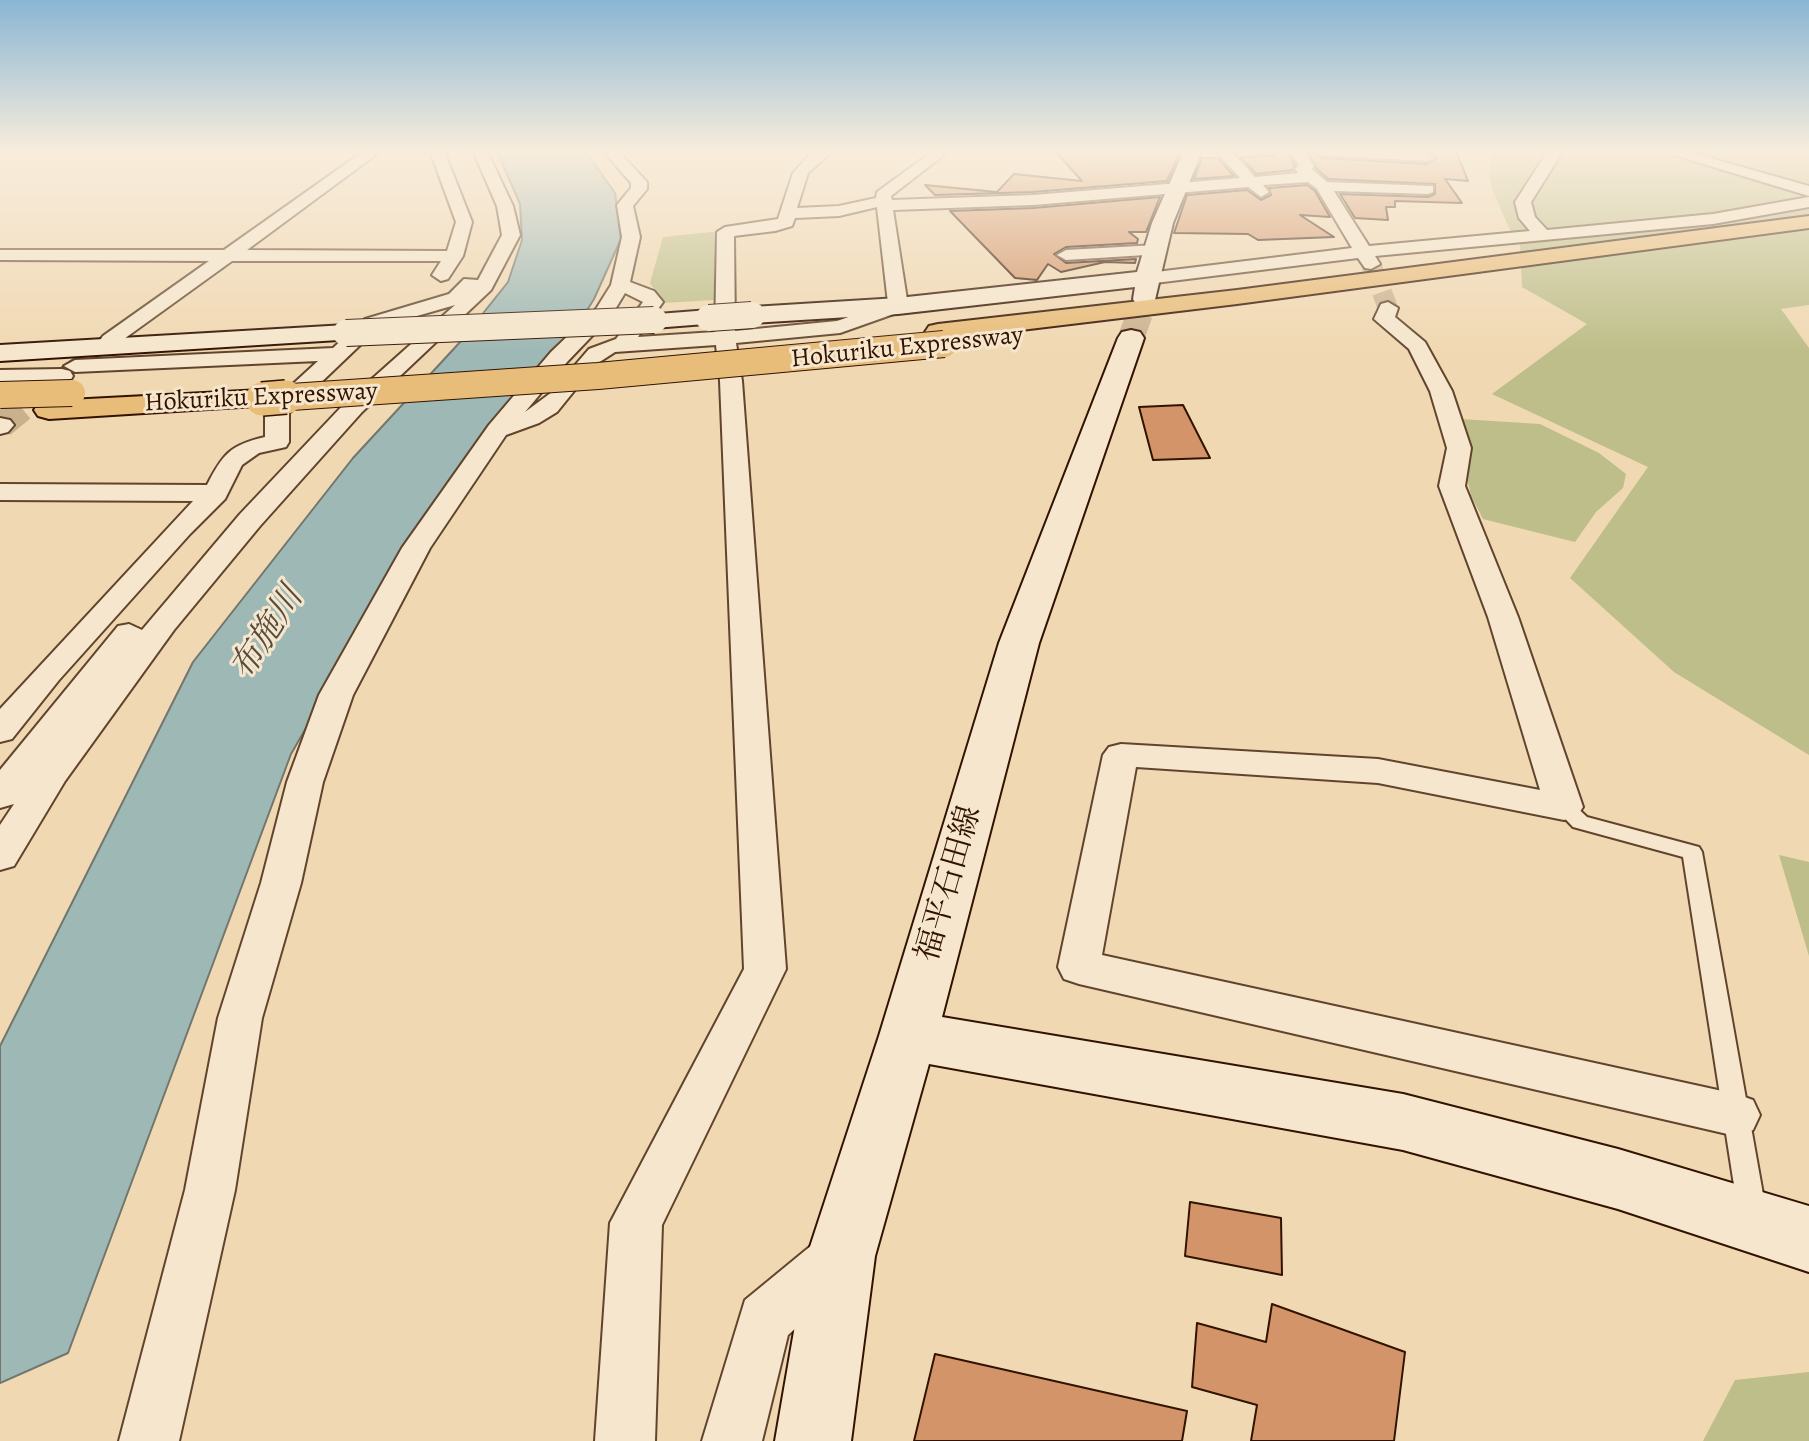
<!DOCTYPE html>
<html>
<head>
<meta charset="utf-8">
<style>
  body { margin:0 }
  canvas { display:block; background:#f0d8b2 }
</style>
</head>
<body>
<canvas width="1809" height="1441"></canvas>
<script>
const ctx = document.querySelector('canvas').getContext('2d');
ctx.lineJoin = 'round';
function paint(path, color) { ctx.fillStyle = color; ctx.fill(path, 'evenodd'); }
function stroke(path, color, width, dash) { ctx.strokeStyle = color; ctx.lineWidth = width; ctx.lineCap = dash ? 'butt' : 'round'; ctx.setLineDash(dash || []); ctx.stroke(path); }
function write(font, color, halo, rows, align = 'center') {
  ctx.font = font + ' Alegreya,"Noto Serif JP",serif'; ctx.lineWidth = 6; ctx.setLineDash([]); ctx.textBaseline = 'middle'; ctx.strokeStyle = halo; ctx.fillStyle = color; for (const [text, x, y, turn = 0] of rows) {
    ctx.save(); ctx.translate(x, y); ctx.rotate((+turn || 0) * Math.PI / 180); ctx.textAlign = isNaN(turn) ? turn : align; if (halo) ctx.strokeText(text, 0, 0); ctx.fillText(text, 0, 0); ctx.restore();
  }
}
paint(new Path2D(`
  M1491,151H1809V305L1781,309L1809,348V755L1674,672L1570,578L1648,467L1492,394L1587,324L1522,287L1520,243L1510,230L1493,191L1489,174Z
  M721,231L714,300L663,303L650,283L663,237Z
  M1461,419L1540,424L1599,453L1626,474L1623,488L1596,512L1575,542L1483,519L1471,496L1468,482L1469,446Z
  M1779,855L1809,862V956Z
  M1809,1372V1441H1703L1735,1380Z`), '#bdbe89');
const water = new Path2D(`
  M497,151H585L615,193L621,239L594,299L525,411L437,502L291,754L68,1353L0,1383V1046L193,662L353,458L461,341L508,282L522,240L520,204Z`);
paint(water, '#9db8b5');
stroke(water, '#72766d', 2);
paint(new Path2D(`
  M80,353L83,355L82,356L63,370H59V368Z
  M16,399L21,400L0,415V410Z`), '#72766d');
const building = new Path2D(`
  M1055,151H1181L1167,181L1033,192L935,195L925,185L997,192L1014,174L1082,181Z
  M1308,151L1322,158L1427,164L1437,158L1428,151H1456L1468,181L1445,179L1462,203L1395,201V207H1386L1388,220L1355,218L1340,194L1428,197L1435,194V184L1328,179L1316,168Z
  M1271,153H1287L1295,165L1293,170L1256,174L1241,157L1274,156Z
  M1202,158H1218L1234,176L1194,179Z
  M1307,185L1315,191L1330,217L1300,215L1334,237L1258,240L1248,234L1174,233L1187,195L1247,190L1261,200L1271,195L1269,188Z
  M1160,197L1146,232H1129L1138,239L1137,243L1066,247L1054,254L1066,263L1136,259L1135,263L1105,262L1061,272L1048,264L1037,280L1015,278L950,211L1033,208Z
  M1183,405L1210,458L1153,460L1139,407Z
  M1190,1202L1281,1218L1282,1275L1185,1256Z
  M1272,1304L1405,1352L1394,1441H1251L1257,1405L1192,1387L1197,1323L1266,1342Z
  M935,1354L1187,1411L1182,1441H914Z`);
paint(building, '#d29468');
stroke(building, '#311300', 2);
stroke(new Path2D(`
  M1371,264L1388,308
  M34,399L56,381`), '#cab18e', 20, [20, 10]);
stroke(new Path2D(`
  M2,425L36,397`), '#cab18e', 26, [26, 13]);
stroke(new Path2D(`
  M1131,338L1145,299`), '#cab18e', 26, [26, 13]);
const lane = new Path2D(`
  M1564,800L1571,802L1587,817L1699,847L1702,852L1766,1211L1762,1220L1752,1224L1742,1220L1738,1211L1683,857L1573,827L1554,807L1557,802Z`);
const street = new Path2D(`
  M364,151H381L247,250L447,251L456,222L430,151H444L472,222L463,256L448,279L441,281L432,275L441,261H232L117,344H103L100,340L103,336L209,261L0,260V250H224Z
  M473,151H487L513,206L520,235L491,290L362,412L260,526L174,630L65,781L14,866L0,870V825L14,804L0,808V770L118,626L129,624L142,630L240,514L346,402L455,305L379,327L289,413V442L286,447L259,453L242,465L225,499L190,534L59,680L12,739L0,742V709L193,501L0,500V484L207,485C223,454 230,445 265,437V411L269,406L318,361L75,372L64,366L75,360L333,348L365,319L449,294L464,279L478,280L502,235L497,206Z
  M603,151H618L647,182V189L633,206L640,237L630,282L654,291L663,302L638,337L715,332L717,232L725,227L778,219L793,173L813,151L829,154L808,173L797,208L839,206L876,198L877,192L933,151H949L891,196L892,200L1033,195L1240,178L1216,151H1231L1255,177L1298,173L1295,169L1299,165L1290,152L1304,151L1314,166L1312,169L1327,182L1433,186V192L1428,194L1334,191L1369,246L1530,231L1519,218L1515,202L1548,151H1563L1531,202L1535,217L1547,230L1713,214L1809,197V207L1713,224L1375,256L1380,264L1371,269L1365,268L1358,258L1147,284L1140,282L1138,278L1140,274L1352,248L1317,189L1308,182L1263,185L1269,192L1261,197L1248,187L1033,205L893,210L908,306L905,310L840,333L736,343L742,381L786,969L662,1225L655,1441H595L610,1223L744,969L720,381L716,345L615,352L595,365L557,412L539,423L506,435L430,548L353,695L323,782L301,883L262,1018L235,1190L179,1441H119L185,1190L218,1018L261,883L287,782L319,695L402,548L489,425L551,352L596,309L611,285L622,237L617,205L631,188V183ZM877,207L888,303L837,321L735,331L734,236L775,231L792,226L795,218L839,216ZM625,293L643,302L616,339L589,349L552,392L525,412L567,362L611,316Z
  M1315,151C1337,151 1421,146 1434,157L1427,161L1322,155Z
  M1661,151H1685L1809,186V196Z
  M1156,245L1165,250L1162,254L1066,260L1057,255L1066,250Z
  M1388,302L1398,308L1395,317L1425,342L1452,391L1471,448L1465,486L1518,617L1583,807L1577,816L1564,820L1378,783L1136,767L1102,955L1736,1094L1753,1100L1760,1115L1753,1130L1736,1136L1079,984L1064,979L1058,967L1103,755L1109,747L1121,744L1378,759L1540,790L1488,617L1439,486L1447,448L1430,391L1409,349L1374,319L1381,304Z
  M62,369L70,371L73,376L70,381L0,384V370Z
  M0,418L10,420L14,425L8,432L0,434Z
  M837,1232L856,1240L863,1258L856,1276L788,1335L762,1441H702L745,1300L818,1240Z`);
const secondary = new Path2D(`
  M1184,151H1202L1173,223L1154,304H1136L1133,299L1135,287L898,314L752,323L743,320L739,315L743,310L752,307L898,298L1137,272L1152,223Z
  M709,310L718,313L722,318L718,323L654,328L645,325L641,320L645,315Z
  M346,325L355,327L359,333L355,339L0,361V345Z
  M1131,330L1140,332L1144,338L1039,643L942,1017L1403,1094L1618,1149L1809,1206V1272L1618,1209L1403,1150L929,1064L875,1256L851,1441H775L807,1256L879,1036L999,643L1118,338L1122,332Z`);
const highway = new Path2D(`
  M1809,216V228L1237,304L938,340L929,338L925,332L929,326L938,324L1237,290Z
  M262,390L272,393L277,399L272,405L49,419L38,416L34,410L38,404L49,401Z`);
stroke(lane, '#61442c', 4);
stroke(street, '#61442c', 4);
stroke(secondary, '#311300', 4);
stroke(highway, '#311300', 4);
paint(lane, '#f5e6cd');
paint(street, '#f5e6cd');
paint(secondary, '#f5e6cd');
paint(highway, '#e8bc79');
const secondaryBridge = new Path2D(`
  M709,318L752,315
  M346,333L654,320`);
const highwayBridgeFar1 = new Path2D(`
  M0,395L72,393
  M262,399L598,376L944,344`);
const highwayBridge = new Path2D(`
  M262,399L286,397`);
stroke(secondaryBridge, '#311300', 28, []);
stroke(highwayBridgeFar1, '#311300', 28, []);
stroke(highwayBridge, '#311300', 36, []);
stroke(secondaryBridge, '#f5e6cd', 26);
stroke(highwayBridgeFar1, '#e8bc79', 26);
stroke(highwayBridge, '#e8bc79', 33);
const sky = ctx.createLinearGradient(0, 0, 0, 353);
sky.addColorStop(0, '#8ab6d4');
sky.addColorStop(0.43, '#f8eddc');
sky.addColorStop(1, '#f8eddc00');
ctx.fillStyle = sky;
ctx.fillRect(0, 0, 1809, 353);
write('26px', '#311300', '#f5e6cd', [
  ["Hokuriku Expressway",907,348,-6],
  ["Hokuriku Expressway",261,398,-3]
]);
write('32px', '#311300', '#f5e6cd', [
  ["福平石田線",950,884,-74]
]);
write('italic 34px', '#574d3f', '#f5e6cd', [
  ["布施川",268,634,-57]
]);
</script>
</body>
</html>
